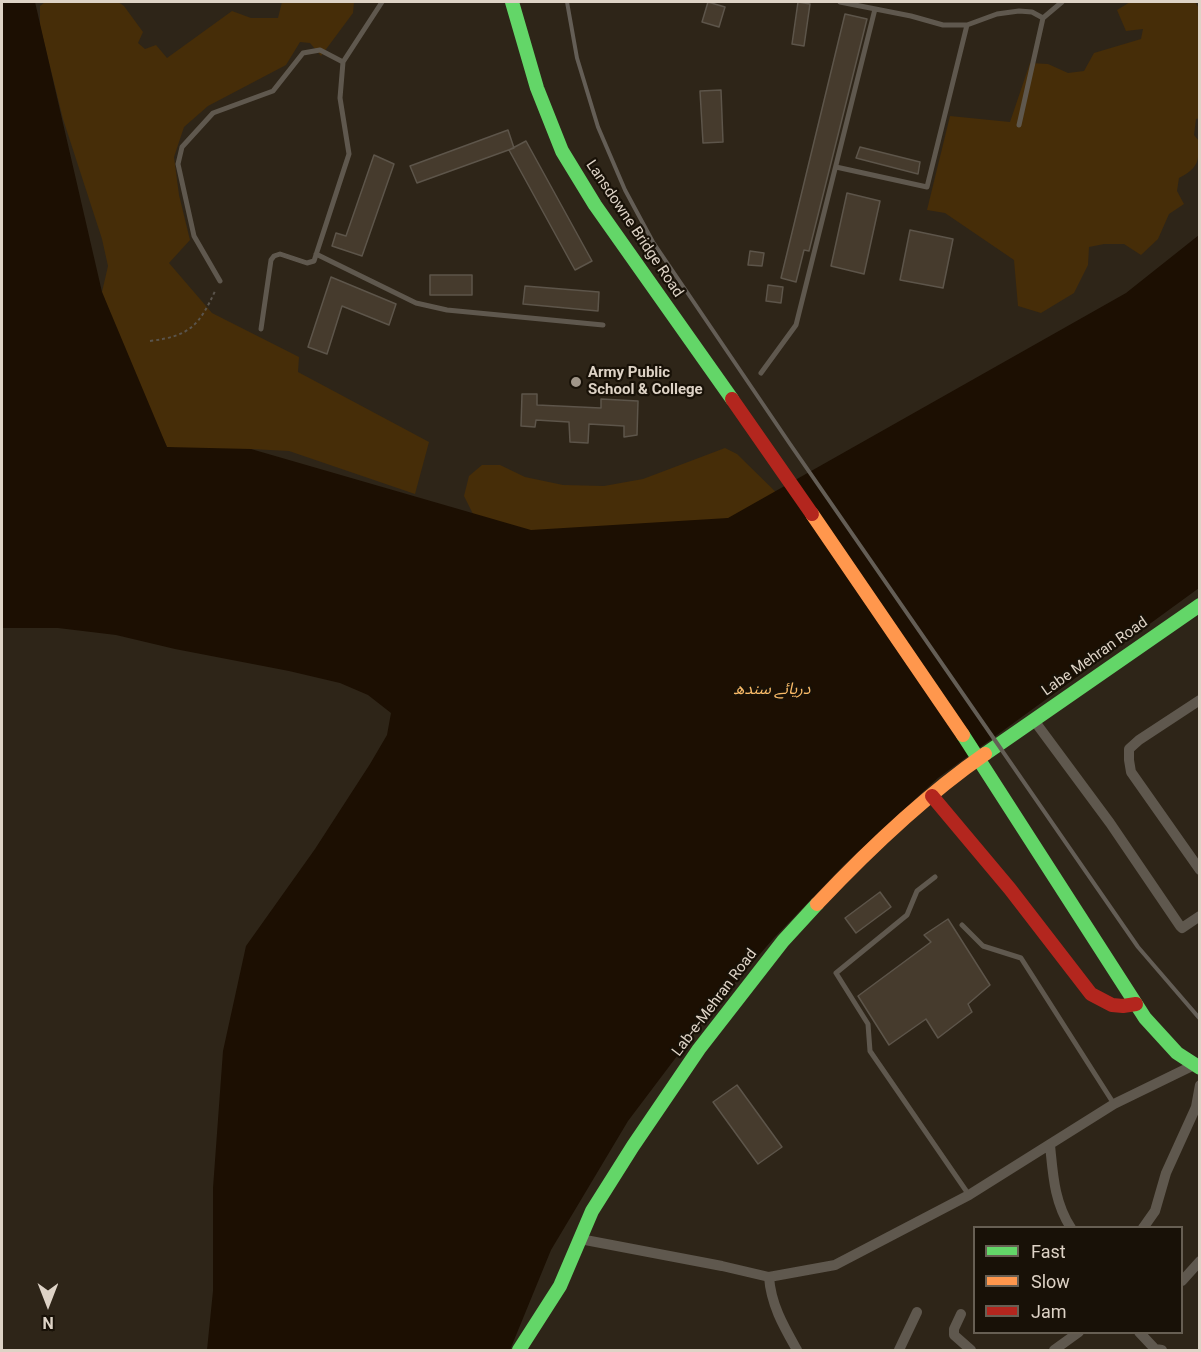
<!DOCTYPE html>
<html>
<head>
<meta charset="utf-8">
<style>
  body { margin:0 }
  #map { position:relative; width:1201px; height:1352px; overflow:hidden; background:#2e2518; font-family:Roboto,sans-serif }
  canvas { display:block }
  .frame { position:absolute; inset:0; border:3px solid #ded3c6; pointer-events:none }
  .legend { position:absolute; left:973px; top:1226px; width:210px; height:108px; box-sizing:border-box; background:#181107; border:2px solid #675f53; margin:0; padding:8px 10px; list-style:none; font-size:18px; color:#ded3c6 }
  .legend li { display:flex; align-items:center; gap:12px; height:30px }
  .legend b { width:30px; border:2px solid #675f53 }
  .north { position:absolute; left:18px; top:1274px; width:60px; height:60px; -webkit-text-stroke:4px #181107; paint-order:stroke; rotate:180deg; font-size:16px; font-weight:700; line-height:24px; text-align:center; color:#ded3c6 }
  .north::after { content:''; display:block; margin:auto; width:21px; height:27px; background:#ded3c6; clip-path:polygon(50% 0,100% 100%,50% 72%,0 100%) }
</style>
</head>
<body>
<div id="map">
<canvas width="1201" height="1352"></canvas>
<div class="frame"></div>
<ul class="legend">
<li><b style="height:8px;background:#63d668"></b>Fast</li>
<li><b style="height:8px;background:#ff974d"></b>Slow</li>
<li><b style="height:8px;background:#b3261e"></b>Jam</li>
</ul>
<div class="north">N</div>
</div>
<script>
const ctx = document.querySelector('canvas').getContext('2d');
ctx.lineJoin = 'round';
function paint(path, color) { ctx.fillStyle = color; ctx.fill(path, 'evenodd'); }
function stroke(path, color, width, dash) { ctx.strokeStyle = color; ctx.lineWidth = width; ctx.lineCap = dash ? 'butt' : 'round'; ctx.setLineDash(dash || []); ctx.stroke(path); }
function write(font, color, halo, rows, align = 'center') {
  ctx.font = font + ' Roboto,"Noto Sans Arabic",sans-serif'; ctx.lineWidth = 4.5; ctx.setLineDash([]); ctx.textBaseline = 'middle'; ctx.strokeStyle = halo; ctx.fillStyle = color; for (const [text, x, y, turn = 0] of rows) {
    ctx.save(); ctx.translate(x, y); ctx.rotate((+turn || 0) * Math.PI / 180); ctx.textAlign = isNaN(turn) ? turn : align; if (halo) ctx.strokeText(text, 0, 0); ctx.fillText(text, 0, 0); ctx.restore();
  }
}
paint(new Path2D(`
  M45,2H118L124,6L143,32L138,43L145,49L156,45L167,58L232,11L251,18H278L282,2H354L353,13L321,56L310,43L300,42L286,65L208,106L184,127L174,157L179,195L190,240L169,263L212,313L299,357L298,372L429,442L415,494L289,451L251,449L215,454L167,447L136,385L102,292L108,266L102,239L63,119L40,26V6Z
  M1130,2H1195L1200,10V118L1196,119L1194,135L1199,141C1199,162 1198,168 1179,178L1177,191L1184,204L1169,214L1158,239L1141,255L1124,244H1104L1089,247L1088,265L1074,293L1041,313L1018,306L1014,260L945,213L927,210L950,116L1010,122L1030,63L1048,64L1068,73L1084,71L1094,53L1141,39L1143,29L1126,31L1117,10Z
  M725,448L737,454L789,505L611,544L478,524L464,496L469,476L482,465H500L525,477L563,485L604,486L643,479Z`), '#462d08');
paint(new Path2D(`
  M2,2H35L102,292L167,447L251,449L531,530L728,518L1126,293L1199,235V588L938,778L844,865L774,938L717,1003L628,1121L551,1250L510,1350H207L213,1291V1188L223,1051L246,946L315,849L370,764L387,735L391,713L368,695L340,683L289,671L175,649L116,635L58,628H2Z`), '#1c0f02');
const building = new Path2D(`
  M708,2L725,7L719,27L702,22Z
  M798,2L810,4L804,46L792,44Z
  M845,14L867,19L809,251L804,250L796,282L781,278Z
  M721,90L723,142L703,143L700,91Z
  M508,130L514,148L417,183L410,166Z
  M526,141L592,261L575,270L509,150Z
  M860,147L920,162L918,174L856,158Z
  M374,155L394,164L362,256L332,246L336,233L346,236Z
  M847,193L880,201L864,274L831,266Z
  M910,230L953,239L943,288L900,280Z
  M750,251L764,253L762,266L748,265Z
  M430,275H472V295H430Z
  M331,277L396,304L389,325L342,306L327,354L308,347Z
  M768,285L783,287L781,303L766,301Z
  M525,286L599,292L598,311L523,304Z
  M522,394H537V405L601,408V399L638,401L637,435L624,437V426L589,424L588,443L570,442L569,422L536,420L535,427L521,426Z
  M880,892L891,907L856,933L845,918Z
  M948,919L990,985L968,1004L972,1012L938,1038L926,1019L889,1045L858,996L931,942L924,935Z
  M737,1085L782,1147L758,1164L713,1102Z`);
paint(building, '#463b2d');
stroke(building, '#5d554a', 1.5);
stroke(new Path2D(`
  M150,341C190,336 199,326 216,289`), '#5a544c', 2, [3, 3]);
stroke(new Path2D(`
  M840,2L911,16L943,25H967L997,14L1019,11L1032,12L1043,18L1062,2
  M1019,125L1043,18
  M836,167L927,187L967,25
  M316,254L416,303L447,310L603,325
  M220,281L194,236L178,164L182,147L213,113L273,91L303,53L320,50L343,62
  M261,329L271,260L274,256L280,254L307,263L314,261L349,154L340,98L343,62L382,2
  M761,373L796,325L875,9
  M935,877L917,891L907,915L836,973L868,1024L870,1051L969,1195
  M962,925L983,946L1021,958L1114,1104`), '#5f584e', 5);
stroke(new Path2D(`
  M1200,700L1139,740L1129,749V760L1131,772L1200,870
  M1033,719L1110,823L1180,926L1182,928L1200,916
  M1050,1145C1053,1174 1054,1202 1071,1228
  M1143,1228L1155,1211L1166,1173L1196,1107L1200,1085
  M580,1239L722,1266L769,1277L835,1265L969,1195L1114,1104L1192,1066
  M769,1277C771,1305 784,1327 797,1350
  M1182,1281L1200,1261
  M961,1314L954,1329V1335L971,1350
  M1139,1332L1155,1349L1162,1350
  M899,1350L917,1312
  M1054,1350L1079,1332`), '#5f584e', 10);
stroke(new Path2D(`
  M512,2L537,88L562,151L595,205L732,399
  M963,735L1145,1018L1177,1053L1200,1068
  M985,754L1200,605
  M519,1350L560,1286L592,1211L633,1146L699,1049L783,941L817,904`), '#63d668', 14);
stroke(new Path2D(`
  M812,514L963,735
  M817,904C868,850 923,797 985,754`), '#ff974d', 14);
stroke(new Path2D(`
  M732,399L812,514
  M932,796L1010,889L1091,994L1112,1005L1123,1006L1136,1004`), '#b3261e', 14);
stroke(new Path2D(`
  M567,2L577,58L598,127L625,190L653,242L790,444L1138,947L1200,1019`), '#645e56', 4);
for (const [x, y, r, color] of [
  [576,382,6,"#a09689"]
]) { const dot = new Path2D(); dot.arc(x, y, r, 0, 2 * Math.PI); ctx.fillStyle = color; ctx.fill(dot); stroke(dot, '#181107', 2); }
write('15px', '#ded3c6', '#181107', [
  ["Lansdowne Bridge Road",634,229,56],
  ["Labe Mehran Road",1095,657,-35],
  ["Lab-e-Mehran Road",715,1003,-53]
]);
write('bold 15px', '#ded3c6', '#181107', [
  ["Army Public",588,373],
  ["School & College",588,390]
], 'left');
write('italic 16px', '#f9ba68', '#181107', [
  ["دریائے سندھ",772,690]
]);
</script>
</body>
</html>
